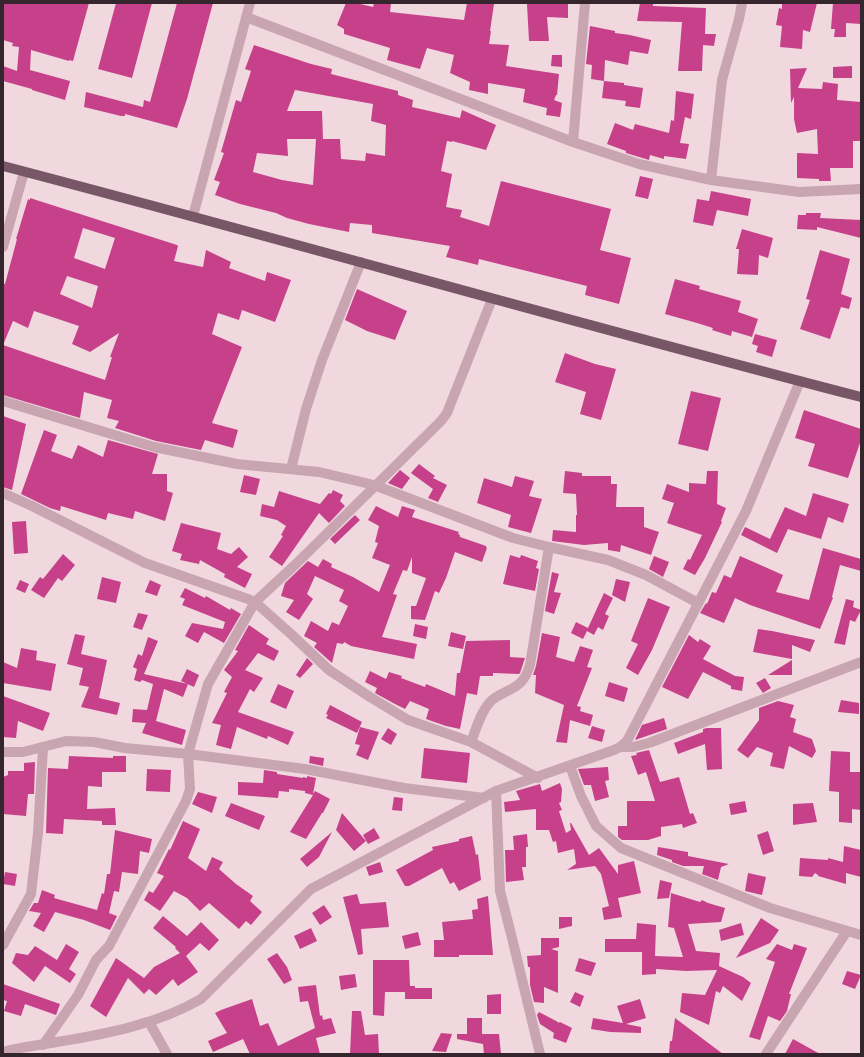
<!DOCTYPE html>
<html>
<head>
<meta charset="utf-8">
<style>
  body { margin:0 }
  #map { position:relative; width:864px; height:1057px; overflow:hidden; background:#f1d8df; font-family:"Varela Round",sans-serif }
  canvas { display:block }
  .frame { position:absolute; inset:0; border:4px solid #35262d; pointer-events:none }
</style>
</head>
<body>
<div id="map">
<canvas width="864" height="1057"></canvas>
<div class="frame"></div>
</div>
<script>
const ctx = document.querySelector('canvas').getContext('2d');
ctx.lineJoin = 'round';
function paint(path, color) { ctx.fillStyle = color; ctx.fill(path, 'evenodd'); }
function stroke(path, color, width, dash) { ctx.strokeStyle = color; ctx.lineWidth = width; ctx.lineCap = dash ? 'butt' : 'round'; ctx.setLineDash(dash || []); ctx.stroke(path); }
paint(new Path2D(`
  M3,3H89L73,61L69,60V61L31,50L30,70L70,81L65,100L32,90V89L3,81V66L17,71L19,47L12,46L13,43L3,40Z
  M116,3H152L132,78L98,69Z
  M177,3H213L187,99L177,128L125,114V116H121L84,107L86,92L143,107L144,100L150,102Z
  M346,3H356L373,7L374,3H391L390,12L464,20L467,3L494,4L490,31H491L489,44L509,45L506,66L559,74L557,95H556L554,100L562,103L560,117L546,115L547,108L523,102L525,89L488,83V94L469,90L470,82L450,73L454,55L427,48L420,69L387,60L390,48L344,34V29L337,25Z
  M534,3H568V18L547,17L549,41H529L527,4Z
  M640,3H653V6L706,8L705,34H716L714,46L703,45L702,71H678L682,22L637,21Z
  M782,3H817L810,32L803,30L802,49L780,47L782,26L776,25L779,8L782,9Z
  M833,3L861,4V24L846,23V37H834L835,29H831Z
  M590,26L615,31V33L630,35L651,40L648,54L630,51L628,65L605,60L604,81L591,79L592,65L586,64Z
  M254,45L311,64L332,69L331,74L398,91V95L413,100L412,107L460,118L462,110L496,125L486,150L452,141V142L447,141L441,171L452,174L446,207L462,210L460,217L489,226L501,181L611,209L600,250L631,258L619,304L585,295L587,286L479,259L478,265L446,257L450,246L372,233V225L350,223L349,232L309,224L287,218L276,213L240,204L215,195L220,182L214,180L224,153L221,152L236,100L241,102L251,71L245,69ZM295,90L373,104L371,121L386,125L385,156L366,153L365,161L341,159L340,139H323L322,111H287ZM287,139H323H316L313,185L282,180L253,172L257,153L288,156Z
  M552,55H562V67L551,66Z
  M852,66V78H833V67Z
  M807,68L798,88L822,89L823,82L838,84L837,100L861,102V141H853V168H830L831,181H819V179L797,178V153L818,154L817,129L797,133L794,119V97L791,103L790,69Z
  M604,81L624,83V85L643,88L640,108L625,106L626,101L602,98Z
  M676,91L694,94L691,119L685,117L680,143L689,144L686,159L664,156V159L650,155L649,160L626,153V151L607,144L615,123L633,130L635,124L669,133L671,120L674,121Z
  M640,176L653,179L648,199L635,196Z
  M711,191L751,199L748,216L717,210L713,226L693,222L697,199L709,201Z
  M30,198L177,245L178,246L174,261L203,267L206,250L231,262L229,268L265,281L267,272L291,280L275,322L242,310L239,320L218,313L212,334L242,347L212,423L238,430L233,448L205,440L201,450L156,441L115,428L119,421L107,418L112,400L84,392L80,418L3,395V284H5L17,239H16L28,199L30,200ZM83,228L115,238L105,269L74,258ZM67,276L98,286L92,308L60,294ZM34,311L79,326L72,344L90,352L119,333L110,357H112L105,380L3,345L13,321L28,328Z
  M806,213H821L820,218L861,220V238L817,227V230L797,229L798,215H806Z
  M742,229L773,238L768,258L759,255L758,275L737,274L739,249H736Z
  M820,250L850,259L841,294L852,298L849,309L841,307L830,339L800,329L810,300L806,299Z
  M675,279L700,286L699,289L741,301L738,312L758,319L752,337L732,331L731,336L712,330L713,328L697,323L665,314Z
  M357,289L407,311L395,340L367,331L345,320Z
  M755,334L777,340L772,357L756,352L758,346L752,344Z
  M565,353L595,364L616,369L601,420L580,414L586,392L555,382Z
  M691,391L721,398L708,451L678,444Z
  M804,410L861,429V440L848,478L808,466L815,444L795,438Z
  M3,416L26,424L12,490L3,487Z
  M44,430L57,435L51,451L72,459L78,445L103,457L108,440L158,454L152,474H167V491L173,493L165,521L135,511L133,519L108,513L106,520L61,506L60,511L50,508L21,494Z
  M419,464L435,476L433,478L447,485L438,502L428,498L433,489L411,473Z
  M400,470L410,478L402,489L388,483Z
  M565,471L582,473V476H611V484H617L616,507H644V527L659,532L651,555L621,545L620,552L608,550V543L584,545L552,541L553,530L576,532V515H577L576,494L563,493Z
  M707,471H718L717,504L726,508L721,521L722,522L705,558L695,575L683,569L688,559L690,560L702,535L667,523L674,503L662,499L667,484L689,492V483L706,484Z
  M244,475L260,479L256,495L240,492Z
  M515,476L534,481L529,496L542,499L531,533L508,527L511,515L477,503L484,478L512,487Z
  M333,490L343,495L340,501L345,506L329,523L319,513L282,566L269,557L283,536L281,535L286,526L277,520L260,516L262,504L274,507L279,491L320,504L329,493L331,494Z
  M813,493L849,504L843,523L828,517L821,539L788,529L777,553L741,535L745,527L770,539L785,507L806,516Z
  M376,506L398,517L402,506L415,510L412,517L459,532L458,534L460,535V537L486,546V547L487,548L482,562L455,552L446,578L439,593L435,591L425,620L411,619V606H416L426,578L412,573V557L407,571L403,570L393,594L397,595L382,637L417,644L414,659L351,646L344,642L343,644L337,643L332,663L314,647L317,643L304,636L311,621L328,631L332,622L339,625L348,606L339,601L344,590L315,576L307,594L313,599L299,620L286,612L294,600L281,596L285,583L308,561L318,567L323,559L332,564L331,567L353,577L379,592L390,565L372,558L378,543L375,542L379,526L368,520Z
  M355,515L360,520L335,544L330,539Z
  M26,521L28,553L14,554L12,522Z
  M181,523L221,533L217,549L231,554L239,547L248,557L237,567L252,574L245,588L224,577L225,574L200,560L199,564L180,560L182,554L172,551Z
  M823,548L861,559V571L840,565L832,597L833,598L820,629L750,605L735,598L724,623L700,613L706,603L707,604L712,592L716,593L724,575L731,578L740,556L783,575L776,592L809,600Z
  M63,554L75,565L62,581L58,578L44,598L31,590L40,577L43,579Z
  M510,555L520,558L521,555L538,561L536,568L539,569L535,591L503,584Z
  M654,556L669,562L663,577L649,569Z
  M552,572L559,574L554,592L561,593L554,614L545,611Z
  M102,577L121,582L116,603L97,599Z
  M616,579L630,582L625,602L612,595Z
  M20,580L29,584L25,593L16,589Z
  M150,580L161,585L157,596L145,592Z
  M185,588L205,598L206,596L230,610L231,608L241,614L224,643L204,632L198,643L185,636L192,623L223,629L225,622L182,605L185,599L180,597Z
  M604,593L613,598L605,614L609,616L603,630L598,627L594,635L587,631L583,639L571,633L576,622L588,628Z
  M648,598L670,607L652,650L638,675L626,668L638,644L631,641Z
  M846,599L854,601L853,607L861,610L855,622L850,620L845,645L834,643Z
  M138,613L148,615L142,630L133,627Z
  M415,624L428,627L426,639L413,636Z
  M249,625L269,639L266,644L279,651L274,661L258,653L245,670L263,678L254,692L250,689L238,712L294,732L288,745L268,736L267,739L237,727L231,749L216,745L221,725L212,723L227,693L224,692L232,677L224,670L238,651L235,650Z
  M758,629L772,631L815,640L810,652L792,645V659L753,652Z
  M451,632L466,636L463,649L448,646Z
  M542,633L560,637L556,657L574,662L580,646L593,650L587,667L592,668L577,706L581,707L580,711L593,715L590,726L570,720L567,743L556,742L564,705L535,693L536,675H533L536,666Z
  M75,634L85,636L81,654L107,660L99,698L120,703L117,715L81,707L89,687L79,685L83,668L67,664Z
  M689,635L698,642L700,639L711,646L703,659L735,676L744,677L742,691L731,689V686L703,672L688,699L662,687Z
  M148,637L158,641L144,674L188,684L183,697L164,689L156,721L186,730L182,745L142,733L146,723L132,722L133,709L147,710L153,684L142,680L140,682L134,680L137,669L133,667L138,654L142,656Z
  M510,640V657L525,658L520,673L519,674L493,673V676H480L477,695L467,693L460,729L446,726L426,719L429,709L410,701L405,709L395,704L375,693L377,688L365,682L370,671L386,679L389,672L402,676L401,678L425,687L426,684L455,696L457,673H460L466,641Z
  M21,648L37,651L36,660L56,664L51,691L3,683V662L17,668Z
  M307,658L313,664L300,678L296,675Z
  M792,660V675H768Z
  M187,669L199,675L194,687L181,681Z
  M765,678L771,688L763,693L756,683Z
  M609,682L628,688L624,702L605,696Z
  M278,684L294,691L286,709L270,702Z
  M3,696L50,713L43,731L18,721L16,738L3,737Z
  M841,700L859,703V714L838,712Z
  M778,701L794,705L790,717L796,719L793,732L812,739L816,751L812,758L789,746L784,769L770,766L773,753L757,747L748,758L737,750L759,720V708Z
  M330,705L362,722L357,733L326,718L328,715L326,714Z
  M664,718L667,729L635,740L642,725Z
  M592,726L605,730L602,742L588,738Z
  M360,727L379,732L368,760L356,755L360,745L355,744Z
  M388,728L397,734L391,745L381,739Z
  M707,728H721L722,769L707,770L705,744L678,754L674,743L703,732V729Z
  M424,748L470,753L467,783L421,778Z
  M649,750L660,782L679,777L690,814L693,813L697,823L683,828L682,824L661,827V836L648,840H622L618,837V826H627V801H655L646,772L638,775L631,756L637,755L636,753Z
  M831,751L850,752V772H861V810L852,809V823L839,822V792L829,791Z
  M69,756L113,758V756H126V772H102V787L88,786L87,809L115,808L116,825H102V821L64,819L63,834L46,833L48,768L68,769Z
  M310,756L324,758L323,766L309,763Z
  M35,762L34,794H28L26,816L3,814V777L8,775V771H24V763Z
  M608,767L609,780L605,781L609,797L595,801L591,785H584L578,769Z
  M147,769L171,770L170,792L146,791Z
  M264,770L277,772V774L303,778V777L307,778V776L316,778L313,794L315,791L330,799L323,813H322L306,839L290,832L313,795L305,793V791L289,789V792L279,791L278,798L238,795V782L263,783Z
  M560,783L562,789L561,802L559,803L562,810L559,811L566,833L571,830L570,823H571L589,855L599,848L618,874V865L634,861L641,893L618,898L622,917L604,920L602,908L609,906L601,874L595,866L567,870L576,864L574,849L558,853L556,841L553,842L549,830H536V809L505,812L504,802L520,800L516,791L540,784L542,791Z
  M198,792L217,797L212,813L192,804Z
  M394,797L403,798L402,811L392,810Z
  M745,801L747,812L731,815L729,804Z
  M231,803L265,816L259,830L225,816Z
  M813,803L817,822L793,825V804Z
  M342,813L366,841L354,851L336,830Z
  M183,821L200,829L188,858L206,871L212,857L223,862L219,869L236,884L253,896L250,901L262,912L251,925L246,921L239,929L209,903L200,911L187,898L174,891L160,911L144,900L149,891L153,893L164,876L157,873L169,849L170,850Z
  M374,828L380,838L368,844L363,835Z
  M115,830L152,839L149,853L140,851L138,874L122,872L119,892L114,891L109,913L117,916L110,930L84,920L55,912L44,932L33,926L41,913L29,911L34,903H38L42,890L55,895L54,898L97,910L102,893L104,894L107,874H110Z
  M768,831L774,851L763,855L757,835Z
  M332,832L319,857L307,867L300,859Z
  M527,834L528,847H526V867H522L524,880L506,882L505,850H514L513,836Z
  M472,836L476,855L478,854L481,880L459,891L454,882L450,884L442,868L409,886H405L396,870L433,850L432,847L459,841V839Z
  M844,846L861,850V877L846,873V884L818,876V875L815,873L812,877L799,876L800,858L828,860V858L843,862Z
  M658,847L688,852V856L729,864L721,867L718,880L702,874L704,866H683L672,862V860L657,855Z
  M380,862L383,872L369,876L366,867Z
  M5,872L17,874L15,886L3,884Z
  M748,873L766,877L762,895L745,891Z
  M660,880L672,883L669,898L657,899Z
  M671,893L700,902L702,900L708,903L725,908L721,922L688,924L696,951L720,953L719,966L743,977L751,983L742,1001L723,986L720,993L716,991L709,1025L680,1012L682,993L705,995L717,970L686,971L656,969V974L642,975V952H605V939H636L637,923L656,925L655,956L683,957L674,928L668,927Z
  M357,894L360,904L386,902L389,927L361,929L363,954L358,955L343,897Z
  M488,896L493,955H459V957H434V940H444L442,922L473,919L472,910L478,909L477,899Z
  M324,905L332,917L320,925L312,913Z
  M163,916L187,936L201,922L219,940L209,951L200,943L186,956L198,972L178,986L173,979L156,995L149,989L144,994L128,978L106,1017L90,1006L116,958L144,978L154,967L180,953L175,948L176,947L153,928Z
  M559,917H572V926L559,929Z
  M761,918L779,930L770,943L736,958Z
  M741,923L744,935L721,941L719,930Z
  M311,928L317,941L300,949L294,936Z
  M418,932L421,945L405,949L402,936Z
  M541,938H559V947L551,949L558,951V993L544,987V1003L534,1002L530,985V967H528L527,956L541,955Z
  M66,944L79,952L69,969L76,974L70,983L45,966L34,982L12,963L16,953L28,955L35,946L57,960Z
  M777,944L792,950L794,944L807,948L789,994H791L787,1011L780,1021L768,1016L760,1040L749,1037L775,962L766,959Z
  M277,953L287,967L292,980L284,984L267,959Z
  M579,958L596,963L591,976L575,971Z
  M373,960H409L410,986H415V988H432V999H405V992H385L384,1016L373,1015Z
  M847,971L861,975L855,989L842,984Z
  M355,974L357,987L341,990L339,976Z
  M3,984L60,1004L56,1015L25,1004L21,1016L4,1011L7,1001L3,1000Z
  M316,985L320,1016L322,1015L323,1020L331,1018L336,1033L316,1038L320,1054H250L243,1039L213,1052L208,1041L227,1033L215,1013L221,1010L252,999L260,1026L268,1023L278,1046L315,1028L308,1001L300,1002L298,987Z
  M575,992L584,996L580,1007L570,1002Z
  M501,994V1014H487V995Z
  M640,999L646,1018L626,1024L641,1027V1033L610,1032L591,1029L593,1018L623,1023L617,1006Z
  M352,1011H361L365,1035L378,1034L379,1054H350Z
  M539,1012L558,1022V1023L560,1022L572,1028L566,1043L553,1038L554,1033L540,1024L537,1015Z
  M467,1018H482V1034H499L501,1054H484L483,1044L457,1039V1034H467Z
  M675,1018L723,1054H669L670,1041H672Z
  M441,1033L452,1034L446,1052L432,1051Z
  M793,1039L820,1054H785Z`), '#c6418a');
stroke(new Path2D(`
  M246,17L573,142L639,164L711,180L799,192L861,189
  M573,142L585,3
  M711,180L722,80L739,19L742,3
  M193,216L250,3
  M3,247L24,172
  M3,401L154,447L237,464L319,472L374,485L513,538L549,547L608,560L646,575L698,603
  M291,469L306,409L322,360L361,262
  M3,493L32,506L145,563L248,599L255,602L292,635L329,670L370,697L408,720L471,742L538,778
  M471,742C476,730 480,713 490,702C498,693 513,691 521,682C526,677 528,671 530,665L549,547
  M620,747H633L649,743L861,662
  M3,752H23L66,741L94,742L125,748L188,754L305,769L404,788L484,798
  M570,766L581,796L596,826L621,848L770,908L861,935
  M496,791L500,891L512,938L540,1054
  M3,945L31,894L38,833L43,748
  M149,1022L167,1054
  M43,1045L78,995L96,960L109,946L186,801L190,789L188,754L208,684L255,602L296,564L441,421L447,413L492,299
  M3,1052C20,1047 40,1045 57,1042C106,1034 158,1024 201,999L311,889L496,791L614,750L620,747L627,741L746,511L800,381
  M766,1054L847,931`), '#c9a5b1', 10);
stroke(new Path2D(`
  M3,166C290,241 574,323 861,397`), '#775765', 10);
</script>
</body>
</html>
